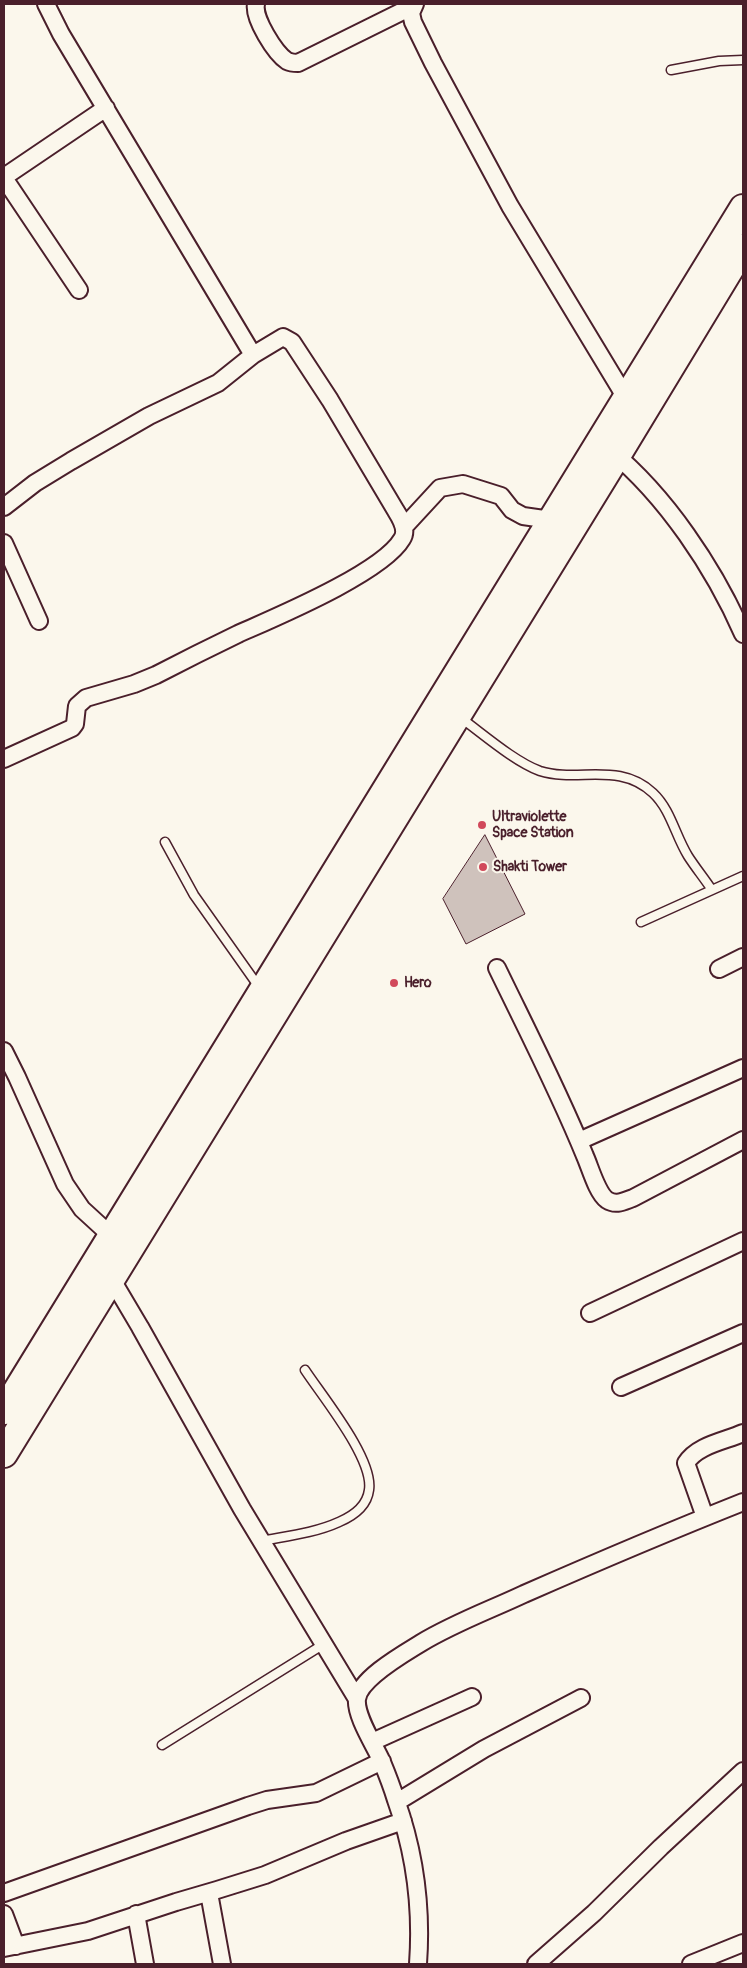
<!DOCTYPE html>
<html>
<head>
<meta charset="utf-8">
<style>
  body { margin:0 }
  #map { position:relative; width:747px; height:1968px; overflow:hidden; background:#fbf7ec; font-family:Pangolin,sans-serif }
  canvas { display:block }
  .frame { position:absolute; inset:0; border:5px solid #4a1f2b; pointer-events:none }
</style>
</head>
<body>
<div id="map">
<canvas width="747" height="1968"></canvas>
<div class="frame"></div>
</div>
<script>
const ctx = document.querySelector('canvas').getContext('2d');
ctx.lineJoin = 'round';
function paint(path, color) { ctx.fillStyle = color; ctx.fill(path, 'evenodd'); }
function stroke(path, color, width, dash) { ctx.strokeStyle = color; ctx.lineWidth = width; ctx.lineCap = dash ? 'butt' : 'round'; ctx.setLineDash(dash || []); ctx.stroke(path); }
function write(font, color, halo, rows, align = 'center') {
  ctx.font = font + ' Pangolin,sans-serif'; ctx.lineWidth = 4; ctx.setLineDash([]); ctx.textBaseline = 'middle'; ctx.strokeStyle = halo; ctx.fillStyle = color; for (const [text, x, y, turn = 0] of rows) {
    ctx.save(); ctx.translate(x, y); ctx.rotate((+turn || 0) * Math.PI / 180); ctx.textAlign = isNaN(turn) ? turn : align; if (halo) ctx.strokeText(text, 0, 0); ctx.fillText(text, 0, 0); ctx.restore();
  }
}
const building = new Path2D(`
  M485,835L525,914L466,944L443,899Z`);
paint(building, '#cfc2bc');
stroke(building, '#4a1f2b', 1);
const service = new Path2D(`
  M671,70L719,61L743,60
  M461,718C483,734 515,762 540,771C578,783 619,761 653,793C671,810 675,835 688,856C695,867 704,878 712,890
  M165,842L194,895L259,987
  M641,922L743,876
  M261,1541C287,1536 315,1533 339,1522C353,1516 367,1506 369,1490C374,1459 322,1396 305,1370
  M162,1745L324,1644`);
const minor = new Path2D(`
  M46,4L61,34L253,355
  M256,4C253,18 275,53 287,61C291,63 294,63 298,63L413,6
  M415,4L411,13L413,22L433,63L510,206L626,398
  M4,177L106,108
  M4,178L79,290
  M610,450C666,496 714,568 743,634
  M4,507L35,483L71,461L149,416L218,383L253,355L283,337L292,342L330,400L396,511C401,519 408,530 402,539C382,573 276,617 238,634C211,647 183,661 156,675L134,684L86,698L77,706L75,724L72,728L4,759
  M404,527L440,488L463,484L501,496L512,510L523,516L551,520
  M4,543L39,621
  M497,968C527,1030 559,1092 585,1156C590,1167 597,1193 607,1200C616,1206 624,1201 633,1198L743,1140
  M719,969L743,957
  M4,1051L17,1077L65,1184L82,1209L118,1242
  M579,1141L743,1068
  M111,1278L140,1327L242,1509L357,1699
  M590,1313L743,1241
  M621,1387L743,1333
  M705,1517L686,1463C697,1445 725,1441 743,1433
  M372,1742L472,1697
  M397,1802L484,1749L581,1698
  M4,1893L248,1806L267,1800L316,1793L382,1761
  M209,1893L222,1964
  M4,1914L16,1946
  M136,1914L145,1964
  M4,1948L88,1931L176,1902L217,1890L265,1875L346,1841L403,1821
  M418,1964C422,1909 415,1853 396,1800C392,1787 387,1774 382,1762C375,1746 355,1716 357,1699C360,1678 405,1653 421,1643C454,1623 490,1610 524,1594C597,1562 670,1531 743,1502
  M536,1964L594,1913L661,1847L743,1771
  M691,1964L743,1943`);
const trunk = new Path2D(`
  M4,1411L743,208
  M4,1454L617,456L743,248`);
stroke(service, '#4a1f2b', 11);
stroke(minor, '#4a1f2b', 20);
stroke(trunk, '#4a1f2b', 30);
stroke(service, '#fbf7ec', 8);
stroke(minor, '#fbf7ec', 16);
stroke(trunk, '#fbf7ec', 26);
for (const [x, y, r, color] of [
  [482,825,5,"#d1495b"],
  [483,867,5,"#d1495b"],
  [394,983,5,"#d1495b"]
]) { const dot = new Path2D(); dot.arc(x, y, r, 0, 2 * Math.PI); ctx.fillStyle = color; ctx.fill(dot); stroke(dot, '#fbf7ec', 2); }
write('bold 14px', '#4a1f2b', '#fbf7ec', [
  ["Ultraviolette",492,817],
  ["Space Station",492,833],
  ["Shakti Tower",493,867],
  ["Hero",404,983]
], 'left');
</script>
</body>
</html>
